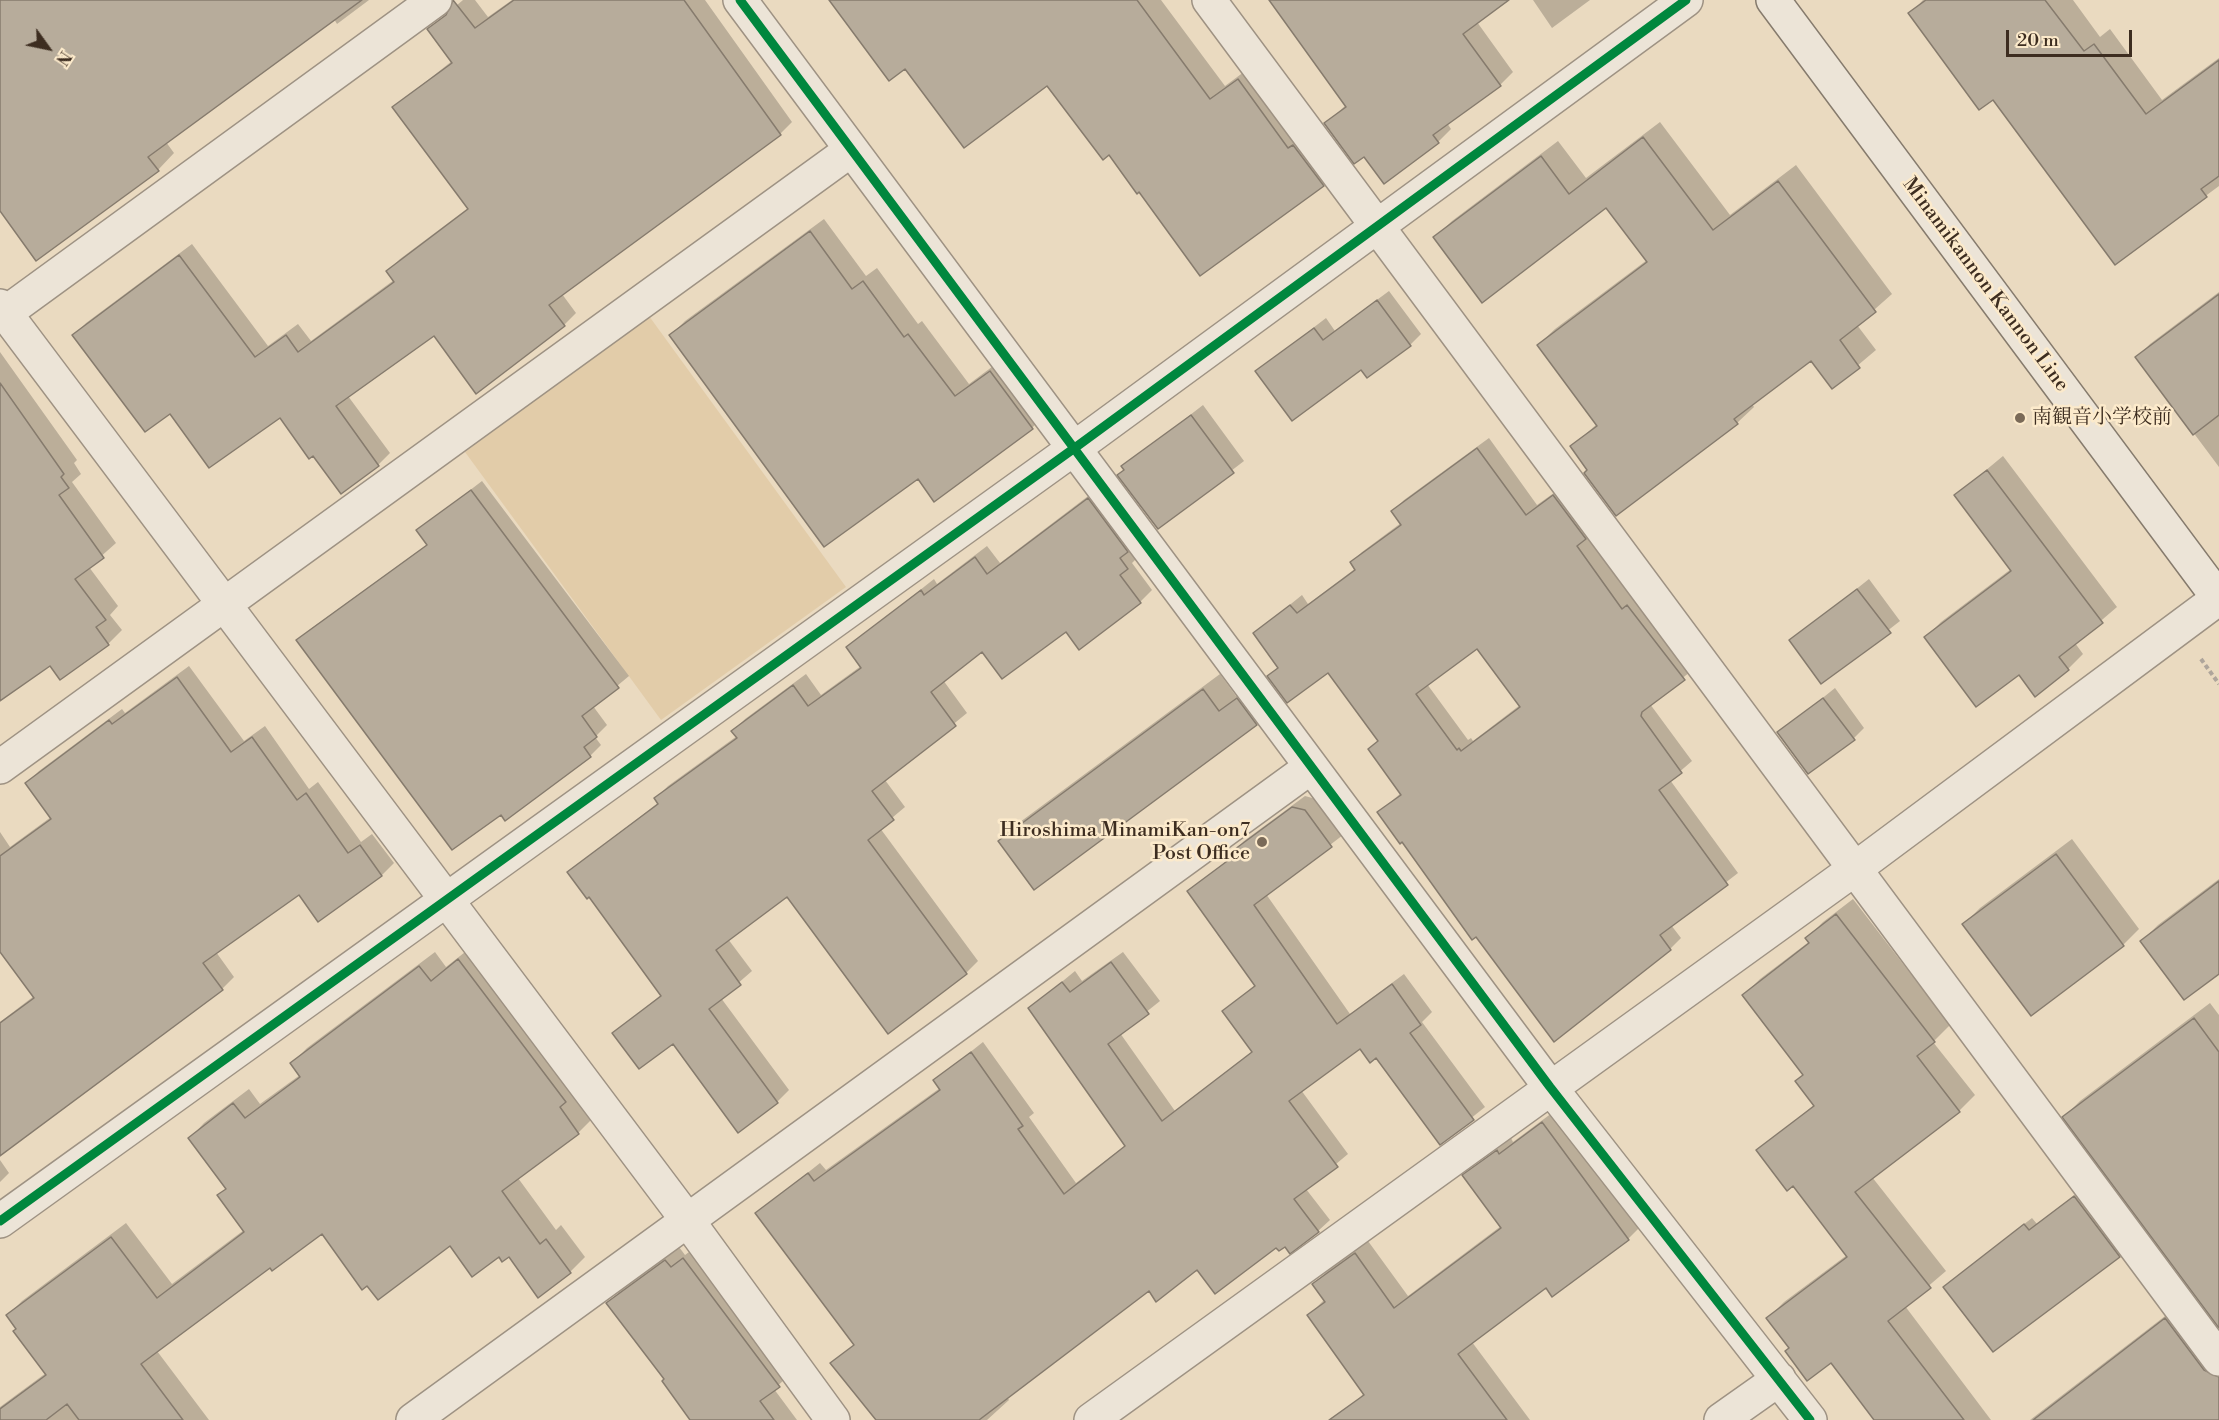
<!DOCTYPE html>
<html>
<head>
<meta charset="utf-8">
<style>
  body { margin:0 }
  #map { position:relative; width:2219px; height:1420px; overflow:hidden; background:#eadac0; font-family:"Libre Bodoni",serif }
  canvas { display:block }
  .north { position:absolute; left:18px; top:18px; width:60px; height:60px; -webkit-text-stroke:4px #fceacb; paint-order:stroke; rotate:123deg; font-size:16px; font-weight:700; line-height:24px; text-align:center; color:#3d2d20 }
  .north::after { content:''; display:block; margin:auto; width:21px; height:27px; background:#3d2d20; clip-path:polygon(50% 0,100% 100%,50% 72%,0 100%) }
  .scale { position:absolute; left:2006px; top:30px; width:126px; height:27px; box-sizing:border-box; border:3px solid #3d2d20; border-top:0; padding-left:8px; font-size:18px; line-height:21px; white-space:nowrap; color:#3d2d20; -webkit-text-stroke:4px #fceacb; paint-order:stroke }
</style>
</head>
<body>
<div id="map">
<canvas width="2219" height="1420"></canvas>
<div class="north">N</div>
<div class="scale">20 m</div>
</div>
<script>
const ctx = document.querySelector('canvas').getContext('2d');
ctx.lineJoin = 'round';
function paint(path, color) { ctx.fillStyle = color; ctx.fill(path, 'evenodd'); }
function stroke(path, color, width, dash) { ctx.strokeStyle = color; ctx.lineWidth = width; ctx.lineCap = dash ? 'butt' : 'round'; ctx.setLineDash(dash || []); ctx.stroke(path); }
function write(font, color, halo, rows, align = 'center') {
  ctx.font = font + ' "Libre Bodoni","Noto Serif JP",serif'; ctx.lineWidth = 5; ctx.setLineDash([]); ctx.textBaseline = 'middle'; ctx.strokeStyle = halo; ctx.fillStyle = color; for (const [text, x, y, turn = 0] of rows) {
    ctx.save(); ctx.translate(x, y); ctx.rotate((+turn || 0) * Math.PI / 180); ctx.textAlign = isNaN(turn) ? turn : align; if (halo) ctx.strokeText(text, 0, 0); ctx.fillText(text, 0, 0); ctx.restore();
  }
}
paint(new Path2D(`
  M649,316L846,587L661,720L465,452Z`), '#e2cca9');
paint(new Path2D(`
  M0,0H369L337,24L334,19L166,142L174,153L158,170L0,208Z
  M463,0H475L488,17L512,0H705L792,122L780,134L562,294L576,313L564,325L434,334L348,396L390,453L378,465L313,454L280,416L170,411L74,335L86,323L192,244L268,346L298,324L311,341L394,280L388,271L400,259L468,208L394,107L452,61L429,29Z
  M830,0H1161L1225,86L1252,66L1337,170L1323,185L1201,274L1109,153L1047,83L905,67Z
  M1271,0H1506L1477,22L1513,72L1500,85L1447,123L1451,129L1438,142L1384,182L1364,155L1326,123L1346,105Z
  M1533,0H1590L1552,28Z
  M1923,0H2073L2100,37L2110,29L2162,100L2219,58V186L2115,263L1993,98L1910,14Z
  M1660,122L1730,215L1796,165L1892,294L1857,325L1876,350L1832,387L1811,359L1752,404L1754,407L1737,423L1589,469L1572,446L1597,424L1538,345L1555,329L1647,260L1607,206L1435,237L1452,221L1558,141L1586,178Z
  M824,219L866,276L877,268L918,324L922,321L969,384L1004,358L1045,414L1032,428L918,477L671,335L685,321Z
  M1389,291L1421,334L1410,345L1361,368L1257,371L1326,318L1335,331Z
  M2219,292V467L2137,357L2150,344Z
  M0,352L77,460L74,463L81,474L72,482L116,543L89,567L118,606L110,615L122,630L108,644L61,678L50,664L0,699Z
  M1203,405L1244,461L1158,527L1123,467Z
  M1489,438L1537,505L1565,485L1587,535L1634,599L1638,596L1695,668L1650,704L1692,761L1670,780L1738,873L1671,925L1681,938L1670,949L1477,935L1379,812L1401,793L1370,749L1379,740L1328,671L1269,676L1279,666L1255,633L1302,595L1308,604L1356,568L1352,562L1362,552L1401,523L1393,511L1404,500ZM1477,647L1520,705L1473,741L1471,738L1468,740L1427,684Z
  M2003,456L2117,607L2075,643L2083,654L2068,669L2019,673L1926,637L1941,622L2011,569L1956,495Z
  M482,481L629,676L593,706L607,725L595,737L601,745L590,756L501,813L298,641L309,630L428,544L418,530Z
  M1100,487L1139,556L1132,563L1152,590L1140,602L1066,630L982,650L943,680L967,713L885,780L905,807L880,828L978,961L966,973L787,895L728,939L752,971L721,998L789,1090L777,1102L673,1042L614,1033L662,994L590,895L569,872L659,802L656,798L668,786L737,736L733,731L745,719L806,674L821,695L861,666L848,647L934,579L937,584L987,546L1000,563Z
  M1869,579L1900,621L1822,682L1791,641Z
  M189,666L244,741L265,726L309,789L318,782L361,842L372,834L394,863L382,875L319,920L299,893L216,952L234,977L222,989L0,1154V1022L34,996L0,950V832L10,847L51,817L27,783L39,771L122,709L125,713Z
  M1220,674L1236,696L1253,683L1272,708L1256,724L1000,841L1016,825Z
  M1835,688L1864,728L1854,738L1779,733Z
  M1305,796L1316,799L1343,835L1266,894L1350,1014L1404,974L1432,1012L1422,1022L1485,1107L1440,1143L1377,1056L1360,1047L1301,1090L1348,1154L1306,1189L1330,1220L1318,1231L1285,1245L1197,1268L1149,1289L1007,1397L1009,1400L987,1420H877L832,1363L855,1344L757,1213L820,1163L826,1170L940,1088L935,1080L983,1042L1034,1113L1029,1117L1076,1183L1126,1145L1030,1008L1075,971L1082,981L1123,952L1160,1001L1120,1033L1175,1111L1253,1051L1224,1011L1256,984L1189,891L1234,855L1233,852L1244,841Z
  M2072,839L2139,929L2123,945L2031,1014L1964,924L1980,908Z
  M2219,879V972L2142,941L2158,925Z
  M1853,899L1950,1025L1933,1042L1975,1095L1959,1111L1872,1177L1946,1271L1905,1306L1991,1420H1876L1831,1361L1791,1348L1768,1318L1784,1302L1847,1255L1793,1184L1758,1151L1815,1104L1805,1074L1744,995L1760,979L1810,941L1807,938L1823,922Z
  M474,945L593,1118L578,1133L518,1178L556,1230L561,1225L585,1257L570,1272L509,1255L451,1244L322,1232L270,1266L157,1351L209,1420H0V1407L46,1373L8,1315L22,1301L126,1223L172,1284L244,1230L219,1196L227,1188L190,1138L204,1123L249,1089L260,1104L300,1075L292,1063L307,1048L435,952L446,967Z
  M2210,1003L2219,1015V1325L2064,1117L2080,1101Z
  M1556,1110L1641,1226L1628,1239L1546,1286L1472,1342L1530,1420H1362L1352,1406L1364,1393L1309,1315L1325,1299L1314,1284L1327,1271L1368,1241L1408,1296L1501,1226L1464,1175L1511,1138L1513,1142Z
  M0,1160L9,1173L0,1182Z
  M2082,1190L2126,1249L2119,1256L1952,1280L2032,1218L2037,1224Z
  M697,1246L793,1372L774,1389L797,1420H692L666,1379L608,1303L621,1290L679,1247L685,1255Z
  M2182,1303L2219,1350V1420H2030Z`), '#0003');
const building = new Path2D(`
  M0,0H362L148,157L159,171L36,261L0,211Z
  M453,0L475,28L514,0H684L781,135L549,305L565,326L476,394L434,336L336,406L379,466L341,494L313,456L309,459L280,418L209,468L170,414L145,432L72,335L179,255L255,357L286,335L298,352L394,282L386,271L468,209L392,107L452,63L427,29L446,15Z
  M829,0H1137L1210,99L1238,79L1288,148L1293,145L1324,186L1200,276L1139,192L1137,194L1109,155L1103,160L1047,86L964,148L905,69L889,81Z
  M1269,0H1509L1463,34L1501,86L1433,135L1439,143L1384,184L1364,157L1354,164L1324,123L1346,107Z
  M1926,0H2045L2084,51L2094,44L2146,114L2219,60V176L2201,189L2207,197L2115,265L1993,100L1979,110L1908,13Z
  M1643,137L1713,230L1778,181L1876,312L1840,340L1860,368L1832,389L1811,361L1734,419L1738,424L1616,516L1584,473L1587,470L1570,446L1597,426L1537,345L1647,262L1606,208L1482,303L1433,237L1541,156L1569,194Z
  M810,231L852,289L863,281L904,337L908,334L955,396L990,371L1033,429L934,502L918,479L824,547L669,335Z
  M2219,294V415L2193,435L2135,357Z
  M1377,300L1411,346L1367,378L1361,370L1292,421L1255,371L1314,328L1323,340Z
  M0,383L64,474L61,477L69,488L59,495L104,558L75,579L106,620L96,627L109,645L60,680L50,666L0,701Z
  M1191,415L1234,473L1158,529L1117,475L1124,470L1121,466Z
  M1477,448L1526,515L1553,495L1586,539L1577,546L1622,609L1627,605L1685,680L1642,712L1641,716L1682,773L1659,790L1728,885L1660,935L1671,950L1554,1042L1476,937L1472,940L1402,842L1400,844L1377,812L1401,795L1368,749L1378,741L1328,673L1287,703L1267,676L1278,668L1253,633L1290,605L1297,613L1355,570L1350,562L1401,525L1391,511ZM1477,649L1520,707L1461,751L1459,748L1457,750L1416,694Z
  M1987,470L2103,623L2059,657L2069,670L2035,697L2019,675L1976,707L1924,637L2011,571L1954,495Z
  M471,490L619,688L582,716L597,737L584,747L591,757L505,821L501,815L452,850L296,640L427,545L416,530Z
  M1088,498L1128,552L1120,558L1128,569L1120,575L1141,603L1079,650L1066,632L1002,679L982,652L931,692L956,726L872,791L894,820L868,840L967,974L888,1034L787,897L716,950L741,985L709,1009L778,1103L738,1133L673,1044L639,1069L612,1033L661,996L589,897L587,899L567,872L658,804L654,798L737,738L731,731L793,685L808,706L861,668L846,647L921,590L924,595L975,557L987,574Z
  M1857,589L1891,633L1821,684L1789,640Z
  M177,677L231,752L252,737L297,800L306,793L348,853L360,845L382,876L318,922L299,895L203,963L223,990L0,1156V1023L34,998L0,952V856L51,819L25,783L109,720L112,724Z
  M1203,689L1219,711L1237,698L1257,725L1034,890L998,841Z
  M1823,698L1855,740L1808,774L1777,732Z
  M1292,807L1305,810L1332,847L1254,905L1337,1024L1392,984L1421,1025L1410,1033L1474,1120L1440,1145L1376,1058L1370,1063L1360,1049L1289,1101L1338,1167L1294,1199L1319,1232L1290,1254L1285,1247L1279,1251L1276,1248L1215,1294L1197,1270L1156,1302L1149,1291L979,1420H876L830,1363L854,1345L755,1213L808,1173L814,1181L940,1090L933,1080L971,1052L1023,1126L1018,1129L1064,1194L1125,1146L1028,1008L1062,982L1070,992L1111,962L1149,1014L1108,1044L1162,1121L1252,1052L1222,1011L1255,986L1187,891L1234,856L1231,852Z
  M2056,854L2124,946L2031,1016L1962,924Z
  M2219,881V974L2184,1000L2140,941Z
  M1836,914L1935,1042L1917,1056L1960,1112L1855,1192L1931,1288L1888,1321L1964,1420H1874L1831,1363L1807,1381L1785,1351L1789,1348L1766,1318L1847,1257L1793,1186L1787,1191L1756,1150L1814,1106L1795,1081L1803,1075L1742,995L1809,943L1805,938Z
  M458,959L566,1102L560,1107L579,1134L502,1191L540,1244L546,1239L571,1273L538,1298L509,1257L502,1262L499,1257L472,1277L450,1246L378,1300L367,1286L362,1290L322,1234L272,1271L270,1268L141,1364L183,1420H79L67,1404L46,1420H0V1409L46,1375L13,1331L16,1329L6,1315L111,1237L157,1298L244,1232L217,1195L226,1189L188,1138L233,1103L245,1118L300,1077L290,1063L419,966L431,981Z
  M2194,1018L2219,1052V1328L2062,1117Z
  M1542,1122L1629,1240L1552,1297L1546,1288L1458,1354L1507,1420H1329L1364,1395L1307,1315L1325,1302L1312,1284L1355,1253L1394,1308L1501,1228L1462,1175L1497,1150L1499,1154Z
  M2074,1196L2120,1257L1993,1352L1943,1287L2024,1224L2029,1230Z
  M683,1258L780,1387L760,1401L774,1420H690L662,1381L664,1379L606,1303L665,1260L671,1267Z
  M2165,1318L2204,1370L2219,1377V1420H2033Z`);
paint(building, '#b7ac9b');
stroke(building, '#867b6d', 1.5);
const minor = new Path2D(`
  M740,0L1550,1087L1810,1420
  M1209,0L2219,1359
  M0,306L688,1221L833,1420
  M0,317L435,0
  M0,767L851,150
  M0,1221L1076,447L1686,0
  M413,1420L1311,767
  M1091,1420L1856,868L2219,598
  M1721,1420L1779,1379`);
const secondary = new Path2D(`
  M1773,0L2219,599`);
stroke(minor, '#9e9283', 36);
stroke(secondary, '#867b6d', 36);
stroke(new Path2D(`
  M2201,659L2219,684`), '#aea59b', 4, [4.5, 3]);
stroke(minor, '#ece4d7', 33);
stroke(secondary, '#ece4d7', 33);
stroke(new Path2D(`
  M740,0L1550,1087L1810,1420
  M0,1221L1076,447L1686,0`), '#00873e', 9);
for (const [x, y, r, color] of [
  [2020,418,6,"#7a6a58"],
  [1262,842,6,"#7a6a58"]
]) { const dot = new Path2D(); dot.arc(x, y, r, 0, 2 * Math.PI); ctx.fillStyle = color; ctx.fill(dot); stroke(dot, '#fceacb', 2); }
write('20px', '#3d2d20', '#fceacb', [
  ["Minamikannon Kannon Line",1985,285,53]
]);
write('20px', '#3d2d20', '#fceacb', [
  ["南観音小学校前",2032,418],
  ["Hiroshima MinamiKan-on7",1250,831,"right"],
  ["Post Office",1250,854,"right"]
], 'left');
</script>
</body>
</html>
